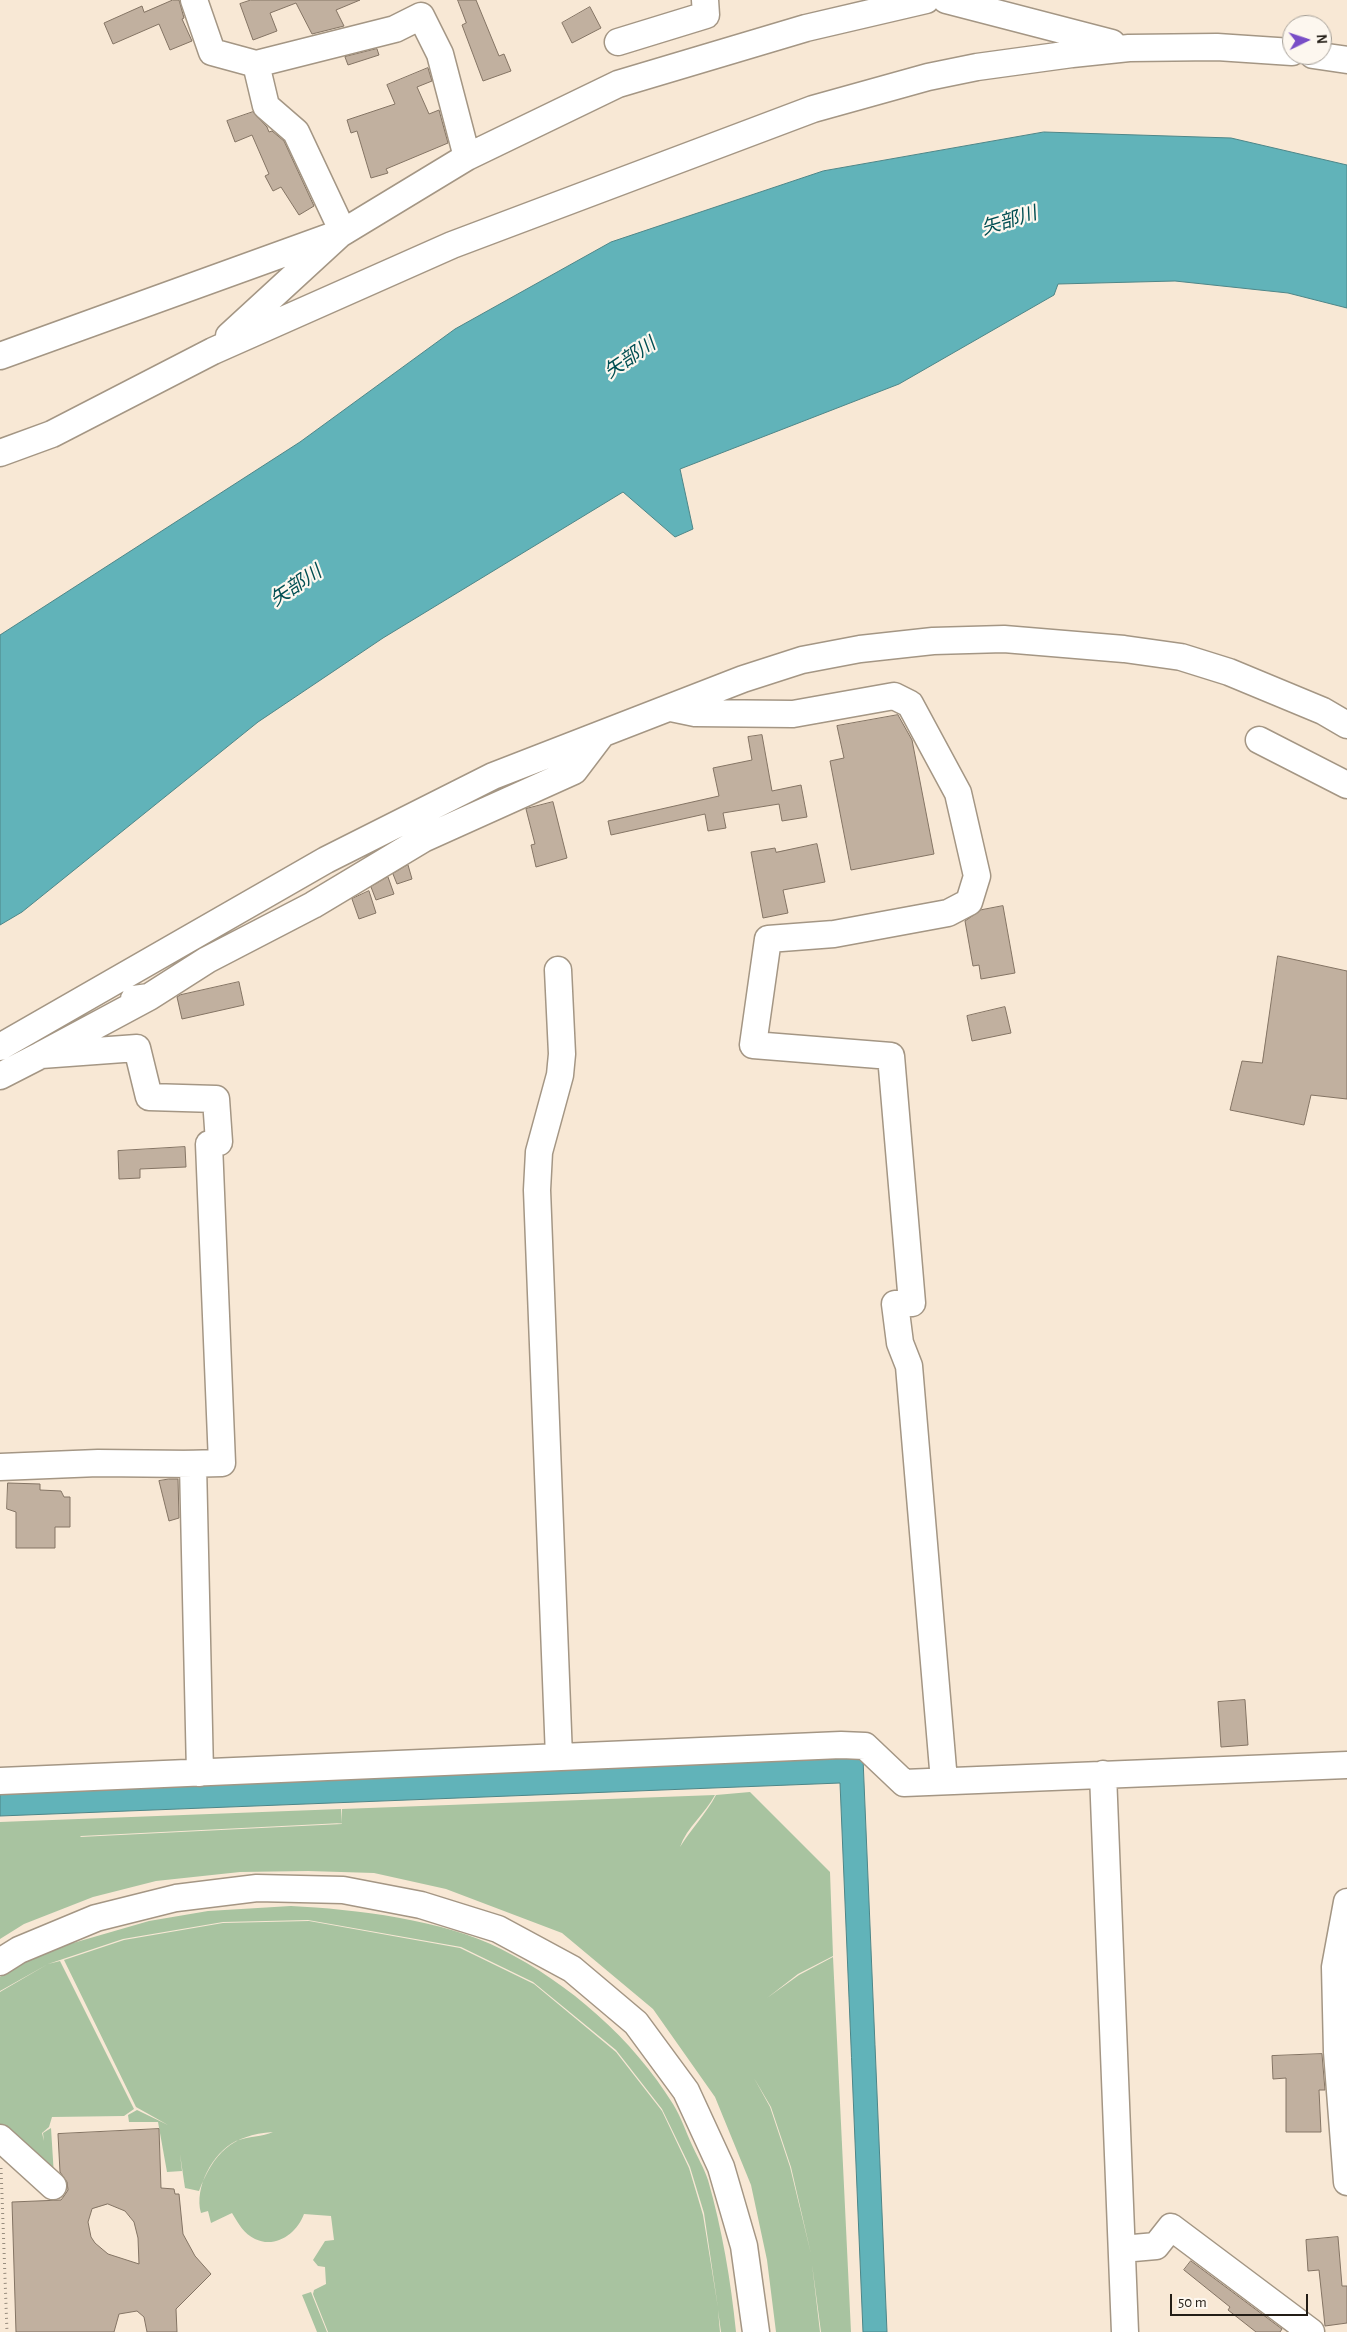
<!DOCTYPE html>
<html>
<head>
<meta charset="utf-8">
<style>
  body { margin:0 }
  #map { position:relative; width:1347px; height:2332px; overflow:hidden; background:#f8e8d5; font-family:"Alegreya Sans",sans-serif }
  canvas { display:block }
  .north { position:absolute; left:1282px; top:15px; width:50px; height:50px; box-sizing:border-box; background:#fdf7ef; border:1px solid #a6a098; border-radius:50%; rotate:86deg; font-size:14px; font-weight:700; line-height:20px; text-align:center; color:#231d16 }
  .north::after { content:''; display:block; margin:auto; width:18px; height:22px; background:#794ec7; clip-path:polygon(50% 0,100% 100%,50% 72%,0 100%) }
  .scale { position:absolute; left:1170px; top:2294px; width:138px; height:22px; box-sizing:border-box; border:2px solid #231d16; border-top:0; padding-left:6px; font-size:15px; line-height:18px; white-space:nowrap; color:#231d16; -webkit-text-stroke:4px #fdf7ef; paint-order:stroke }
</style>
</head>
<body>
<div id="map">
<canvas width="1347" height="2332"></canvas>
<div class="north">N</div>
<div class="scale">50 m</div>
</div>
<script>
const ctx = document.querySelector('canvas').getContext('2d');
ctx.lineJoin = 'round';
function paint(path, color) { ctx.fillStyle = color; ctx.fill(path, 'evenodd'); }
function stroke(path, color, width, dash) { ctx.strokeStyle = color; ctx.lineWidth = width; ctx.lineCap = dash ? 'butt' : 'round'; ctx.setLineDash(dash || []); ctx.stroke(path); }
function write(font, color, halo, rows, align = 'center') {
  ctx.font = font + ' "Alegreya Sans","Noto Sans JP",sans-serif'; ctx.lineWidth = 4.5; ctx.setLineDash([]); ctx.textBaseline = 'middle'; ctx.strokeStyle = halo; ctx.fillStyle = color; for (const [text, x, y, turn = 0] of rows) {
    ctx.save(); ctx.translate(x, y); ctx.rotate((+turn || 0) * Math.PI / 180); ctx.textAlign = isNaN(turn) ? turn : align; if (halo) ctx.strokeText(text, 0, 0); ctx.fillText(text, 0, 0); ctx.restore();
  }
}
paint(new Path2D(`
  M750,1792L830,1872L833,1956L798,1974L767,1998L799,1975L833,1957L851,2332H821L812,2264L820,2332H776L767,2260L751,2185L715,2097L653,2009L562,1933L446,1889L374,1873L308,1871L240,1872L156,1881L93,1897L24,1924L0,1939V1822L341,1809L342,1823L81,1836L80,1837L342,1824V1809L715,1795C705,1814 687,1827 680,1847C691,1829 706,1814 716,1795ZM754,2078L771,2107L791,2167L811,2254L790,2167L770,2107Z
  M291,1906C354,1909 445,1920 501,1949C569,1983 633,2039 673,2104C681,2117 686,2132 692,2145C697,2156 704,2168 708,2180C722,2229 731,2281 736,2332H721L718,2310L720,2332H328L313,2294L314,2290L326,2284L325,2267L318,2266L313,2260L325,2241L334,2240L331,2216L304,2214C297,2233 276,2249 255,2239C244,2234 238,2223 232,2213L211,2223L208,2211L201,2213C194,2188 212,2153 236,2141C248,2136 263,2137 273,2132C231,2135 214,2153 199,2191L185,2188L180,2154L182,2171L167,2172L158,2122H129L128,2115L137,2110L168,2125L136,2107L64,1960L124,1940L223,1923L309,1921L460,1948L534,1984L616,2052L662,2111L689,2168L703,2215L718,2308L704,2213L690,2167L662,2109L616,2050L533,1982L461,1947L308,1920L223,1922L123,1939L48,1964L0,1991V1977L42,1952L149,1921L208,1911Z
  M60,1961L134,2109L124,2116L52,2117L49,2127L42,2133L44,2141L43,2133L51,2128L54,2176L0,2128V1992L48,1964Z
  M311,2292L327,2332H317L302,2295Z`), '#a8c3a0');
const water = new Path2D(`
  M1044,132L1231,138L1347,165V308L1288,293L1175,281L1058,284L1054,295L899,384L680,469L693,529L675,537L623,492L383,638L258,722L22,912L0,925V635L300,442L455,329L611,242L823,171Z
  M863,1758L887,2332H863L840,1783L0,1816V1792Z`);
paint(water, '#61b3b9');
stroke(water, '#4e8688', 1);
const building = new Path2D(`
  M173,0H179L184,18L182,19L192,41L170,50L159,24L113,44L104,23L142,6L144,12Z
  M251,0H360L336,10L344,26L312,34L296,3L270,13L277,31L253,40L240,4Z
  M458,0H476L499,56L504,54L511,71L483,81L462,25L466,23Z
  M590,7L601,28L572,43L562,23Z
  M377,49L379,55L348,65L345,57Z
  M428,68L432,81L417,87L429,114L439,110L448,143L386,169L388,173L371,178L357,131L351,133L347,120L395,104L387,85Z
  M253,112L267,127L269,132L272,131L284,141L314,206L299,215L281,187L273,191L265,176L269,174L252,135L235,142L227,121Z
  M898,715L912,740L934,854L851,870L830,761L844,758L837,726Z
  M762,735L772,791L801,785L807,817L782,821L779,804L723,813L726,828L708,831L705,814L611,835L608,821L719,796L713,768L752,760L748,737Z
  M553,802L567,858L536,867L531,845L535,844L526,809Z
  M817,844L825,882L783,890L788,913L763,918L751,852L775,848L776,852Z
  M408,865L412,879L397,884L393,874Z
  M388,877L394,894L376,900L371,887Z
  M369,891L376,913L359,919L352,899Z
  M1003,906L1015,973L981,979L979,965L973,966L965,921L981,910Z
  M1278,956L1347,971V1099L1311,1095L1304,1125L1230,1110L1242,1061L1262,1063Z
  M239,982L244,1005L182,1019L177,997L180,995Z
  M1005,1007L1011,1033L972,1041L967,1016Z
  M185,1147L186,1167L140,1169V1178L119,1179L118,1151Z
  M169,1479H178L179,1518L169,1521L159,1481Z
  M8,1483L40,1484V1490L61,1491L64,1497H70V1527H55V1548H16V1512L7,1509Z
  M1245,1700L1248,1745L1221,1747L1218,1702Z
  M1322,2054L1325,2090H1319L1321,2132H1286V2078L1273,2079L1272,2056Z
  M159,2129L161,2188L174,2189L175,2194H179L183,2234L195,2256L211,2274L176,2309L177,2332H147L144,2317L137,2311L119,2314L114,2332H16L12,2202L61,2200L64,2196L68,2190L67,2182L60,2172L58,2134ZM108,2204L125,2211L134,2222L138,2238L139,2264L108,2254L95,2243L91,2237L88,2222L92,2209Z
  M1338,2237L1342,2286H1347V2323L1325,2326L1319,2270L1308,2271L1306,2240Z
  M1191,2261L1282,2329L1280,2332H1256L1228,2310L1230,2307L1184,2270Z`);
paint(building, '#c1b09f');
stroke(building, '#847464', 1);
const minor = new Path2D(`
  M194,0L212,52L256,64L395,29L421,16L440,54L467,157
  M946,0L1112,43
  M618,42L706,15L705,0
  M1313,55L1347,60
  M229,336L340,234L467,157L618,84L806,28L926,0
  M0,356L343,232L296,132L266,106L256,64
  M0,453L52,434L213,351L452,245L813,109L928,77L977,67L1072,54L1129,48L1217,47L1292,52
  M671,708L695,713L793,714L894,696L910,704L958,793L977,876L969,902L948,913L834,934L768,939L753,1045L891,1056L912,1303L895,1304L900,1343L909,1366L944,1781
  M1259,740L1347,785
  M558,970L562,1054L560,1075L539,1152L537,1190L559,1757
  M149,997L41,1055L137,1048L149,1097L216,1099L219,1142L209,1144L222,1463L184,1464
  M134,999L149,997L207,960L313,905L423,839L574,771L602,734
  M0,1047L326,860L493,776L743,679L802,660L860,649L933,641L1004,639L1124,649L1181,657L1229,672L1323,711L1347,725
  M0,1076L41,1055
  M0,1467L98,1463L193,1464L200,1773
  M1103,1774L1125,2332
  M0,1781L841,1745L865,1746L904,1783L1347,1765
  M1347,1902L1335,1967L1337,2052L1347,2182
  M0,1962L19,1950L96,1918L176,1898L257,1888L343,1890L421,1905L498,1929L572,1969L636,2023L686,2091L721,2167L744,2246L756,2332
  M0,2138L53,2186
  M1122,2249L1156,2246L1171,2227L1311,2332`);
stroke(minor, '#a49684', 29);
stroke(new Path2D(`
  M1,2168L7,2332`), '#978c7e', 3, [1, 4]);
stroke(minor, '#fff', 26);
write('italic 19px', '#004e52', '#fdf7ef', [
  ["矢部川",1009,221,-17],
  ["矢部川",630,358,-34],
  ["矢部川",296,586,-34]
]);
</script>
</body>
</html>
